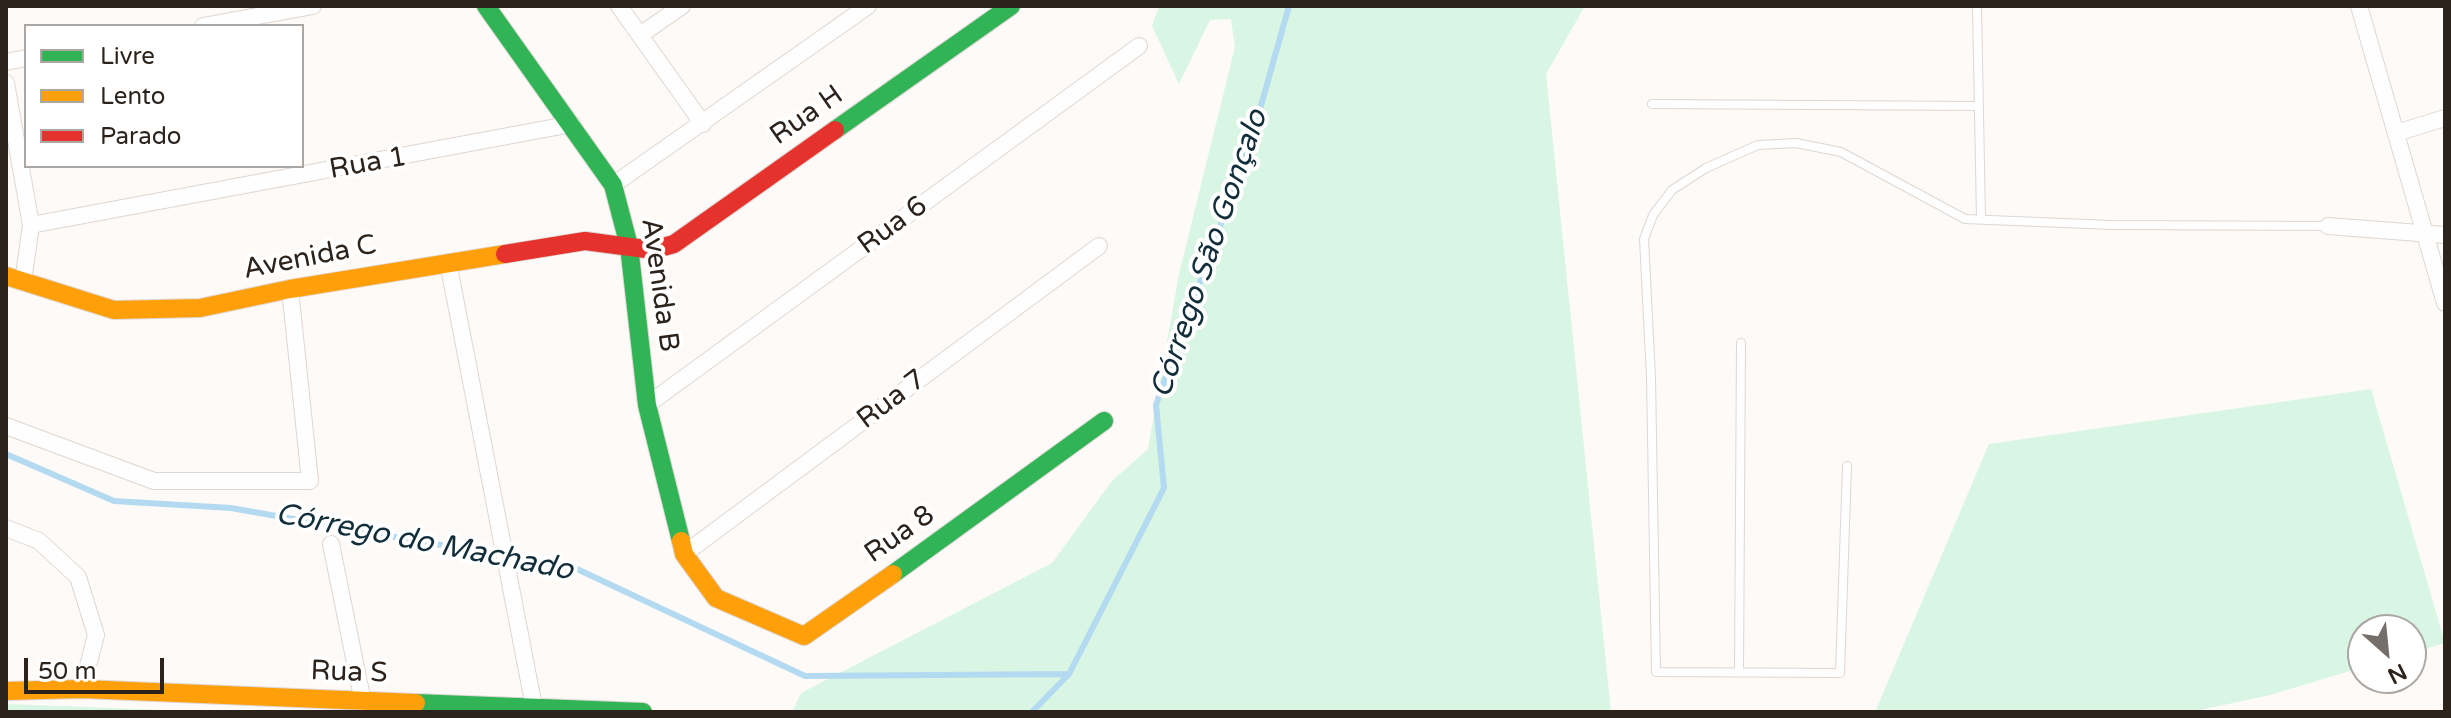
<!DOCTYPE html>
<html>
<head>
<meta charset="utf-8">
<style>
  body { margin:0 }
  #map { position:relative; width:2451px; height:718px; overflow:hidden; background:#fdfaf8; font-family:"Varela Round",sans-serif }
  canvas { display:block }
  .frame { position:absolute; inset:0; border:8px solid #2d231d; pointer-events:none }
  .legend { position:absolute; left:24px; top:24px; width:280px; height:144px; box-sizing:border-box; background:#fff; border:2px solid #aba7a5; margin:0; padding:10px 14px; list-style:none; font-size:24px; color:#2d231d }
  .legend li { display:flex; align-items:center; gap:16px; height:40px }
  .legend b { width:40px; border:2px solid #aba7a5 }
  .north { position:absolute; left:2347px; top:614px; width:80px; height:80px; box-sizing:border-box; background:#fff; border:2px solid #aba7a5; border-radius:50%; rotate:153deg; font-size:22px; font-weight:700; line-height:32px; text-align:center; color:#2d231d }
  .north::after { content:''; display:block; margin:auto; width:28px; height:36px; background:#766e6a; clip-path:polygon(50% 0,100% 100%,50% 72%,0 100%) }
  .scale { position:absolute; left:24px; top:658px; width:140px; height:36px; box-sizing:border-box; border:4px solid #2d231d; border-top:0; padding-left:10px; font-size:24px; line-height:28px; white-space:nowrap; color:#2d231d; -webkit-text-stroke:6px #fff; paint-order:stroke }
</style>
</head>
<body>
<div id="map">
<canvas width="2451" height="718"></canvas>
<div class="frame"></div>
<ul class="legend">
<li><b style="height:10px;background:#30b455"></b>Livre</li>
<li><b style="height:10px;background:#ff9f0a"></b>Lento</li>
<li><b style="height:10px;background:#e5322d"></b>Parado</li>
</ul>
<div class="north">N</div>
<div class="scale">50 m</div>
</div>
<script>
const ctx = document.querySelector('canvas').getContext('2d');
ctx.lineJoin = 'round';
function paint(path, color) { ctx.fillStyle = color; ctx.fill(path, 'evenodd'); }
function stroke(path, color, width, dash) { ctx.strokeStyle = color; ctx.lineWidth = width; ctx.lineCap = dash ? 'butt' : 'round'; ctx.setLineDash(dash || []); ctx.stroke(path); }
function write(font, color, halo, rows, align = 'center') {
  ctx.font = font + ' "Varela Round",sans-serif'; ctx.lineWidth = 8; ctx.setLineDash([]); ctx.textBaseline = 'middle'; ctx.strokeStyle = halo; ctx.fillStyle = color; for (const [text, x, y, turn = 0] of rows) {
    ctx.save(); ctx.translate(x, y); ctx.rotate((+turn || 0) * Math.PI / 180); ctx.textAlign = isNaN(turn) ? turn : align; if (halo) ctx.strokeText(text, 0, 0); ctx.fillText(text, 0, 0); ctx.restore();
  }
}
paint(new Path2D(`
  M1159,6H1585L1546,74L1611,712H792L801,693L1052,563L1112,481L1148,449L1179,274L1235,47L1231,19L1210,20L1179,84L1152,26Z
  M2371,389L2445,643L2411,653V630H2363V667L2270,695L2191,712H1875L1989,444Z
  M6,704L217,712H6Z`), '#d8f6e3');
stroke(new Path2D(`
  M6,454L114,501L231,508L577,569L805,676L1069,674
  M1032,712L1069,674L1164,488L1156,405L1253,134L1289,6`), '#b3daf0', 6);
const lane = new Path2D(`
  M1977,6L1981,219
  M1652,104L1979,106
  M1847,466L1840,673L1656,672L1651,377L1644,239L1653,215L1672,190L1706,168L1758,145L1796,143L1841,152L1965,219L2112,225L2328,226
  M1739,672L1741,343`);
const street = new Path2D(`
  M619,6L703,124
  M2359,6L2445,303
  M203,26L313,6
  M640,35L682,6
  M6,62L26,58
  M6,83L31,225L23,282
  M2396,133L2445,118
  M613,185L868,6
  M31,225L572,124
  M2328,226L2445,235
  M448,262L534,707
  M647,405L1139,46
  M6,426L154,481H310L290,289
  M6,528L39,541L78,577L96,635L82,689
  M331,544L363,702
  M684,554L1099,246`);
const fast = new Path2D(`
  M486,6L613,185L629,246L647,405L681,541
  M835,130L1011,6
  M893,574L1104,421
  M416,703L643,712`);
const slow = new Path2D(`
  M6,276L114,310L200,308L290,289L505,254
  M681,541L684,554L716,598L804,636L893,574
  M6,691L82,689L416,703`);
const jam = new Path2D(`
  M505,254L585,241L653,250L674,244L835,130`);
stroke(lane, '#ded7d2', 10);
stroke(street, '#ded7d2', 18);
stroke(fast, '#ded7d2', 20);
stroke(slow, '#ded7d2', 20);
stroke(jam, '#ded7d2', 20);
stroke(lane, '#fffefe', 8);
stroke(street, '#fffefe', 16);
stroke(fast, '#30b455', 18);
stroke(slow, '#ff9f0a', 18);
stroke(jam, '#e5322d', 18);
write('28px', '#2d231d', '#fff', [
  ["Rua H",807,116,-35],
  ["Rua 1",368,164,-10],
  ["Rua 6",893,226,-36],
  ["Avenida C",310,258,-11],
  ["Avenida B",659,285,82],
  ["Rua 7",892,400,-37],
  ["Rua 8",900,535,-35],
  ["Rua S",349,673,2]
]);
write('italic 30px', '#122e3b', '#fff', [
  ["Córrego São Gonçalo",1210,254,-71],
  ["Córrego do Machado",424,543,11]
]);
</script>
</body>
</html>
